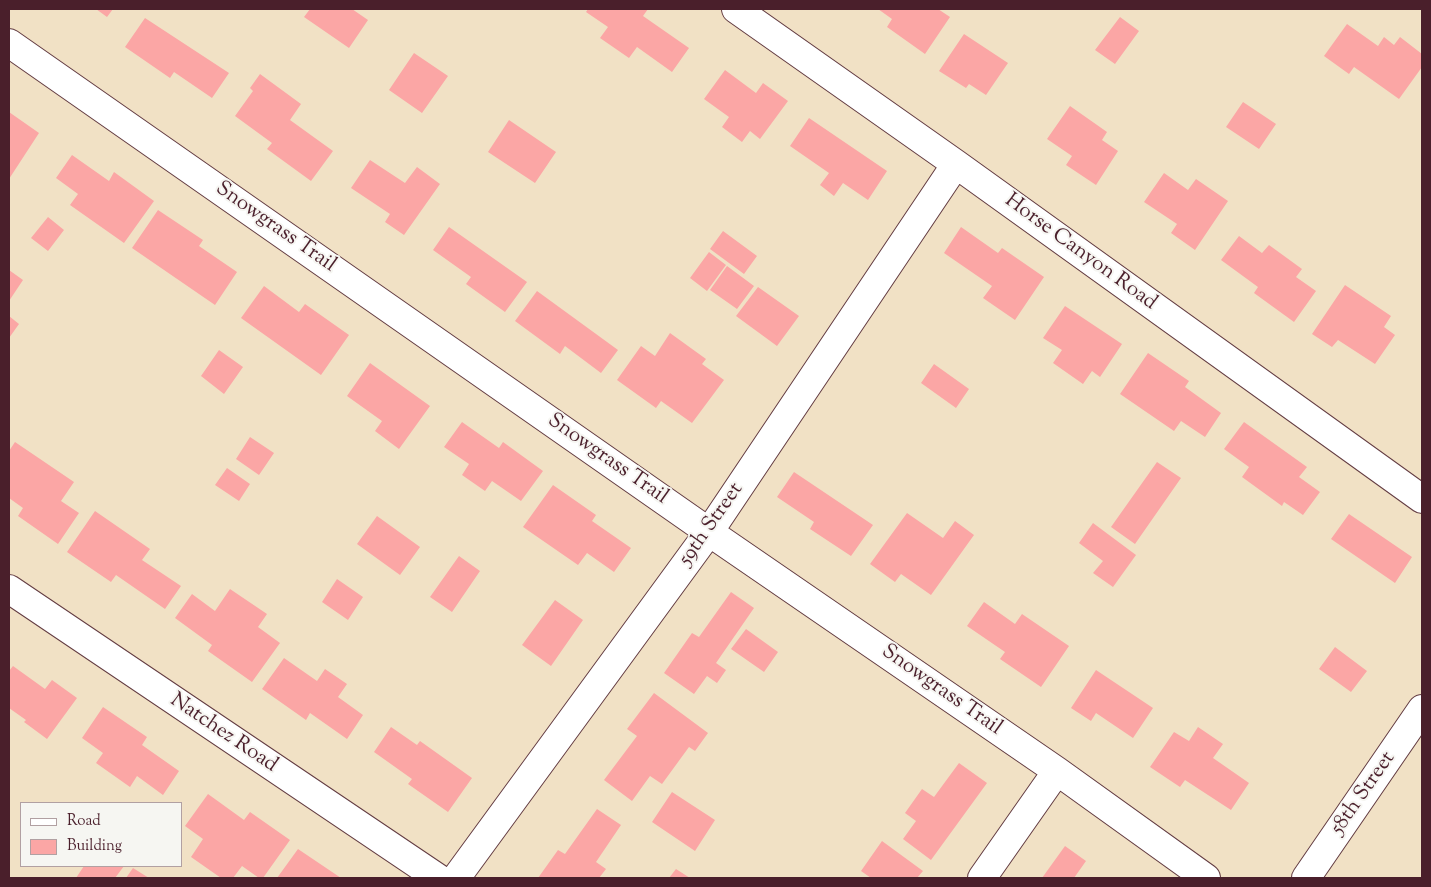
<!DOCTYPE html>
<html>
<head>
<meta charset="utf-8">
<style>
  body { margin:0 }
  #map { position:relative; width:1431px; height:887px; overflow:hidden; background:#f1e1c5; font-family:"Sorts Mill Goudy",serif }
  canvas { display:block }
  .frame { position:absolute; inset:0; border:10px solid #4a1f2b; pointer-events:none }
  .legend { position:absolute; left:20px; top:802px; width:162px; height:65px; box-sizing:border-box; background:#f6f6f2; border:1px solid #b1a0a2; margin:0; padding:6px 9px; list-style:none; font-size:15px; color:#4a1f2b }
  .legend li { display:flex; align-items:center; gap:10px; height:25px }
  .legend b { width:25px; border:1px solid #b1a0a2 }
</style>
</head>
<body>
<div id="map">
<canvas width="1431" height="887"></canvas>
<div class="frame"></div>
<ul class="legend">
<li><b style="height:6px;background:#fff"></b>Road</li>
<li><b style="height:14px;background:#fba6a5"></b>Building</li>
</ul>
</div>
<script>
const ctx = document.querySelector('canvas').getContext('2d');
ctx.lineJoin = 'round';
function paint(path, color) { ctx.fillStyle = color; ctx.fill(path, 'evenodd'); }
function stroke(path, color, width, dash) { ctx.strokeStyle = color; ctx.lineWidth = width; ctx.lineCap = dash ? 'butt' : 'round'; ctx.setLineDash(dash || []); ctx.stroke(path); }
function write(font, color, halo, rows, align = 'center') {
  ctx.font = font + ' "Sorts Mill Goudy",serif'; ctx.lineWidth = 4; ctx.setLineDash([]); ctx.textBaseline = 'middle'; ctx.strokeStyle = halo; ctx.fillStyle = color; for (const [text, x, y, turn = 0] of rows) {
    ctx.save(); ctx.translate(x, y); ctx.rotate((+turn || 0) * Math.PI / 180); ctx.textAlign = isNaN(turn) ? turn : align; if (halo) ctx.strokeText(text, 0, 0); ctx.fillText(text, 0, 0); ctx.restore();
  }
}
paint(new Path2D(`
  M96,9H113L107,17Z
  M310,9H352L368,20L349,48L304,17Z
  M588,9H648L643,16L689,48L672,72L637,47L629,58L600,38L608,27L586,12Z
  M878,9H938L950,17L925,54L887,27L892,19Z
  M1120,17L1139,31L1115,64L1095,50Z
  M145,18L229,73L212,98L174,72L170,78L125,47Z
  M1347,24L1378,46L1384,37L1394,45L1400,37L1422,54V67L1399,99L1354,67L1349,74L1324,56Z
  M964,34L1008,63L986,95L969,84L966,88L939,71Z
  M414,53L448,76L422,113L389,90Z
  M725,70L756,93L763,83L788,101L760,139L750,131L742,142L722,127L729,117L704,99Z
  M260,74L301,104L290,120L333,151L311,181L267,149L272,143L235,116L253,91L250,88Z
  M1243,102L1276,124L1259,149L1226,127Z
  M1070,106L1107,132L1102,140L1118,151L1096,185L1066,165L1072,156L1047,139Z
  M9,112L39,133L9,179Z
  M809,118L887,171L868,200L843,183L834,196L820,185L829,173L790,146Z
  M509,120L556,152L535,183L488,152Z
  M72,155L109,181L114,172L154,201L124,243L70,205L78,194L56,178Z
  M370,160L405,183L417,167L440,184L404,235L385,222L390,214L351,188Z
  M1164,173L1188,190L1196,179L1228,201L1195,250L1171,233L1177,224L1144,202Z
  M158,210L203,240L199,246L237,272L215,305L132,248Z
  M48,217L64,230L48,251L31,238Z
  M449,227L527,282L505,312L466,284L471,277L433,250Z
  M961,227L998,253L1002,248L1044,277L1015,320L983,298L992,286L944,253Z
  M723,231L757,256L744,274L710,249Z
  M1239,236L1262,253L1269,245L1302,269L1296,277L1316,291L1294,322L1254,293L1258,287L1221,260Z
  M709,252L726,265L707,291L690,278Z
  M727,266L754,286L737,309L710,290Z
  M9,270L23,280L9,301Z
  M1345,285L1391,316L1384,327L1395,335L1375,364L1338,340L1332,347L1312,334Z
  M264,286L299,312L305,304L349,335L321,375L241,318Z
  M758,287L799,316L777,346L736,316Z
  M537,291L618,350L601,373L565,346L560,354L515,321Z
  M1065,306L1122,344L1100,377L1092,371L1083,384L1053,363L1062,350L1043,338Z
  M9,316L19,324L9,338Z
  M670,333L706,359L702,364L724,380L692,423L661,401L656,408L617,380L641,346L655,356Z
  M219,350L243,367L224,394L201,376Z
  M1148,353L1189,381L1185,387L1221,413L1205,437L1181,421L1174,431L1120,394Z
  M370,363L430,406L399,449L375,431L382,421L347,396Z
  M934,364L969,389L956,408L921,383Z
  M462,422L499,448L503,442L543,471L521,501L492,481L485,491L462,475L469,464L444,447Z
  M1244,422L1307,467L1299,477L1320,492L1303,515L1284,502L1282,506L1242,477L1249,467L1224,449Z
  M250,437L274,453L259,475L236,459Z
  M15,442L74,482L61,501L79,513L58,544L18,516L23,508L9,498V451Z
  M1157,462L1181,478L1135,544L1111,527Z
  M227,468L250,484L239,501L215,485Z
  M794,472L873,525L851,556L810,529L814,522L777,497Z
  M553,485L596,515L592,521L631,548L614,572L587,553L578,565L523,527Z
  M95,511L150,549L142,560L181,586L165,609L116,575L111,582L67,552Z
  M907,513L943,538L955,521L974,535L931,595L901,574L895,582L870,564Z
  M1349,514L1412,557L1395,583L1331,539Z
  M377,516L420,547L400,575L357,544Z
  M1093,523L1136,555L1113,587L1093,573L1103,561L1079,543Z
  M459,556L480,571L452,612L430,597Z
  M337,579L363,597L348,620L322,602Z
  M230,589L267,614L258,627L280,643L252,682L208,651L212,645L175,618L192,594L215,611Z
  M731,592L754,608L716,663L726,670L717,683L707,676L694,694L664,673L692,633L699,637Z
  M555,600L583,620L551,666L522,645Z
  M984,602L1015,624L1022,614L1069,646L1041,687L1000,659L1005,652L967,626Z
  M746,629L778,652L764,672L731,649Z
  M1335,647L1367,671L1351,692L1319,669Z
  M284,658L317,681L325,669L347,684L338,697L363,715L347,739L310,713L306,720L262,689Z
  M13,666L45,689L52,680L77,698L47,739L24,722L26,720L9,708V671Z
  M1096,670L1153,708L1133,738L1096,713L1091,721L1071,708Z
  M654,693L708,733L695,751L689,747L662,784L650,776L632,801L604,780L637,736L627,729Z
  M103,707L147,737L142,745L179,771L163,795L137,776L130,787L96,763L103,753L82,738Z
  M391,727L417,745L420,741L472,778L448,812L408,784L412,779L374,752Z
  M1198,727L1223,744L1213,758L1249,783L1231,810L1185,780L1180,787L1150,767L1174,732L1189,741Z
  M959,763L987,783L931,860L903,839L916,821L905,813L922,789L934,797Z
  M672,792L715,820L695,851L652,822Z
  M208,794L244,820L250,812L290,840L263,878H259L242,866L233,878H221L191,857L203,839L185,826Z
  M597,809L621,825L596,862L606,869L599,878H538L558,850L565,854Z
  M882,841L923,871L917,878H871L861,871Z
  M1065,846L1086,861L1074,878H1042Z
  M298,849L341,878H277Z
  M84,866H124L115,878H76Z
  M133,868L149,878H126Z
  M676,869L690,878H669Z`), '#fba6a5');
const minor = new Path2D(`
  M736,9L956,164L1422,499
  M9,43L709,532L1057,771L1206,878
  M9,589L438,878
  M456,878L709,532L956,164
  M982,878L1057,771
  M1306,878L1422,709`);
stroke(minor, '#633c42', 30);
stroke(minor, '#fff', 28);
write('21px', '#4a1f2b', '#f6f6f2', [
  ["Snowgrass Trail",275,228,35],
  ["Horse Canyon Road",1080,253,36],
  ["Snowgrass Trail",607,460,35],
  ["59th Street",712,525,-55],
  ["Snowgrass Trail",941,691,35],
  ["Natchez Road",223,734,34],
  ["58th Street",1364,794,-55]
]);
</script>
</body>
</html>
